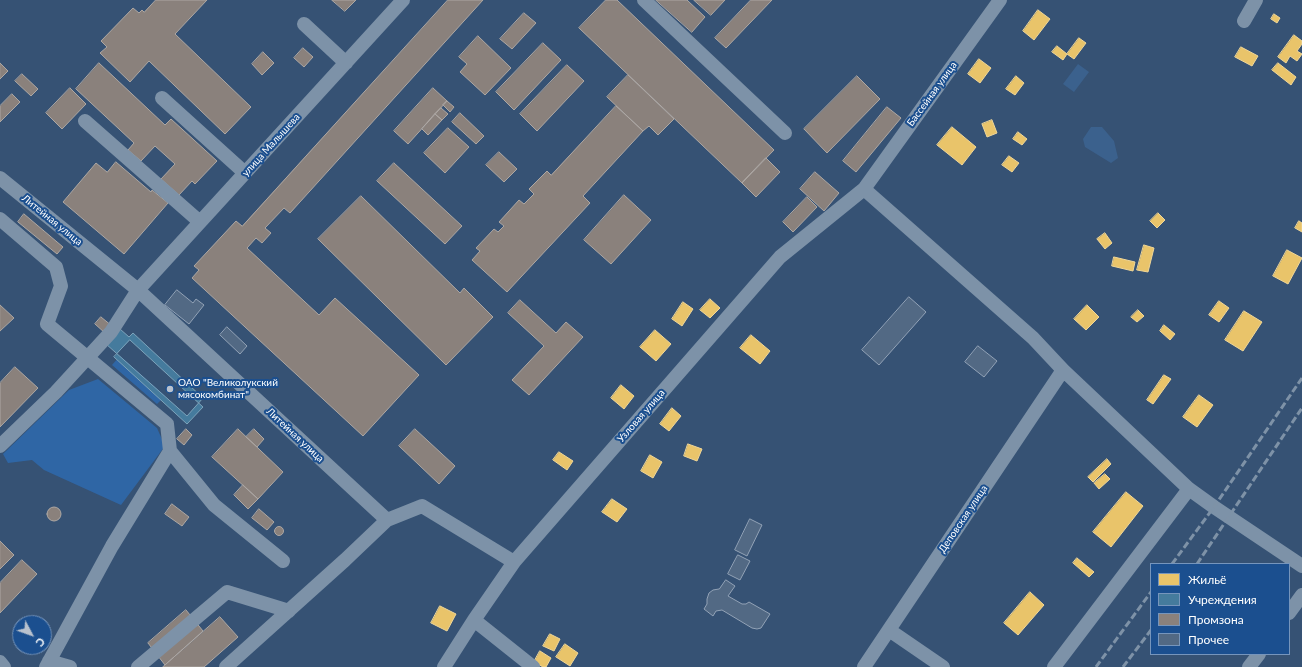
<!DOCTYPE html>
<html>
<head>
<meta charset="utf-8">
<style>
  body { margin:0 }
  #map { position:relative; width:1302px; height:667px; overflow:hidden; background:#365274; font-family:Lato,sans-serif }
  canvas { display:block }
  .legend { position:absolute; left:1150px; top:563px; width:140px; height:92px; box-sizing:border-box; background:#1b4f8f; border:1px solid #7695bc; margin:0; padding:5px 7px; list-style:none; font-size:12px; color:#fff }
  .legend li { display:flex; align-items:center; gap:8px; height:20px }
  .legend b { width:20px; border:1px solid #7695bc }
  .north { position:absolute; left:12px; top:615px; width:40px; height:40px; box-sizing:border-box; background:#1b4f8f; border:1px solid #7695bc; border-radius:50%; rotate:131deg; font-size:11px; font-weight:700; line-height:16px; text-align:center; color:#fff }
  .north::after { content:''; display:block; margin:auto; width:14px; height:18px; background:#b9c2ce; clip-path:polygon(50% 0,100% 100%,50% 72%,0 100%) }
</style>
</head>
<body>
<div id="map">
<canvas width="1302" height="667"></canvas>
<ul class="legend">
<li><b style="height:11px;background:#e9c46a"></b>Жильё</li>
<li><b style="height:11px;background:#457b9d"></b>Учреждения</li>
<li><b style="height:11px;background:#8a817c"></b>Промзона</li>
<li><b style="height:11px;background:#526984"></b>Прочее</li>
</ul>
<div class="north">С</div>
</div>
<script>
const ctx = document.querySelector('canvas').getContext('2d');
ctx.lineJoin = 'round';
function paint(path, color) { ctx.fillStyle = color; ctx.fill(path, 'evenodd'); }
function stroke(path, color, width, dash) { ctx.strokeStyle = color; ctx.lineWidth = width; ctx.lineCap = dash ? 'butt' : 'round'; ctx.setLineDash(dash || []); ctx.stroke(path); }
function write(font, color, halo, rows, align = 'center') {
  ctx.font = font + ' Lato,sans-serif'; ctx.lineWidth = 4; ctx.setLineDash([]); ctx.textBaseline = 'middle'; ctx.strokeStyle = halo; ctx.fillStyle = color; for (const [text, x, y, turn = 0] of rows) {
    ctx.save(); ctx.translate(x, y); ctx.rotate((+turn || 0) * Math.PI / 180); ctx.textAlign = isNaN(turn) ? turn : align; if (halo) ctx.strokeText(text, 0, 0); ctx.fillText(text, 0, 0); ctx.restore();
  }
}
paint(new Path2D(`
  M120,356L165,396L157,404L112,365Z
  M98,379L157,428L165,446L121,505L44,470L32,460L8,463L3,454L69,390Z`), '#2f66a5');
paint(new Path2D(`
  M1078,64L1089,72L1074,92L1063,84Z
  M1091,127H1102L1114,141L1118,158L1111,163L1085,147L1083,139Z`), '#3b618d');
const homes = new Path2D(`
  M1038,10L1050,19L1034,40L1023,31Z
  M1274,14L1280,18L1277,23L1271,19Z
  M1294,35L1302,41V44L1297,51L1302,54L1297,61L1290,56L1286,63L1278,57Z
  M1079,38L1086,43L1074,59L1067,54Z
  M1057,46L1067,54L1063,60L1052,52Z
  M1241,47L1258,56L1252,66L1235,57Z
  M979,59L991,68L980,83L968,74Z
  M1278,63L1296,77L1291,85L1272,70Z
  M1016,76L1024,83L1015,95L1006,89Z
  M992,120L997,133L987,137L982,124Z
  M952,127L976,147L962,165L937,145Z
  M1018,132L1027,139L1022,145L1013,139Z
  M1009,156L1019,163L1012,172L1002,165Z
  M1158,213L1165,220L1157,228L1150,221Z
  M1299,221L1302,223V232L1295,228Z
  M1105,233L1112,243L1105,249L1097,239Z
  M1144,245L1154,248L1148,272L1137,270Z
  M1287,250L1302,258L1288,284L1273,276Z
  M1114,257L1135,262L1133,271L1112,266Z
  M710,299L720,308L710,318L700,310Z
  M1219,301L1229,308L1219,322L1209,315Z
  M683,302L693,309L682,326L672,319Z
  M1087,305L1099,317L1086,330L1074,319Z
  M1138,310L1144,316L1137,322L1131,317Z
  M1244,311L1262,322L1243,351L1225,340Z
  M1164,325L1175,334L1170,340L1160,331Z
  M655,330L671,344L656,361L640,347Z
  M751,335L770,351L760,364L740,348Z
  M1164,375L1171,379L1153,404L1147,400Z
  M621,385L634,396L624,409L611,398Z
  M1199,395L1213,405L1197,427L1183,417Z
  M672,408L681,416L669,431L660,424Z
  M688,444L702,449L697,461L684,456Z
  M559,452L573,461L567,470L553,460Z
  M650,455L662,462L653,478L641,471Z
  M1107,459L1111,464L1093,482L1088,477Z
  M1105,474L1110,479L1099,489L1094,483Z
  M1126,492L1143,506L1111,547L1093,532Z
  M612,499L627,509L617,522L602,512Z
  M1077,558L1094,572L1089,577L1073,563Z
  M1030,592L1044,605L1018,635L1004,623Z
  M440,606L456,614L447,631L431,623Z
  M550,634L560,639L554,651L543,646Z
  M565,644L578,653L570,666L556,657Z
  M540,651L551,658L546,667H543L534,662Z`);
paint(homes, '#e9c46a');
stroke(homes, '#f0d697', 1);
const public = new Path2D(`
  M120,329L129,337L133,333L203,398L187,416L106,344Z
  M130,340L203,407L187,424L114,357Z`);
paint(public, '#457b9d');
stroke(public, '#7da3ba', 1);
const industry = new Path2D(`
  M156,0H207L175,34L251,107L225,134L149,61L130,82L100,53L107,47L101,41L133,8L139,13L142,10L144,12Z
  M332,0H356L345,11Z
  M448,0H483L290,213L284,208L265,228L271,233L262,243L256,238L247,248L319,315L335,298L419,375L363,436L192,278L199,270L194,266L236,221L242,226Z
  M606,0H617L774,150L742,183L579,28Z
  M656,0H687L705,17L692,32Z
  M694,0H725L711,15Z
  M751,0H772L726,48L715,38Z
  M524,13L536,23L512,49L500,39Z
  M478,36L511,68L485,95L460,72L467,64L459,57Z
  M543,43L561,60L514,110L496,92Z
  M303,48L313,57L304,67L294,58Z
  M263,52L274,63L262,75L252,64Z
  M0,63L8,71L0,79Z
  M99,63L165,125L171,119L217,161L195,184L192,181L179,195L161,179L175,164L155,146L141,161L128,150L134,143L76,89Z
  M567,65L584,81L537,131L520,114Z
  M22,74L38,89L31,96L15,81Z
  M628,75L674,119L658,135L649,126L643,131L607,97Z
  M857,76L880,99L827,153L804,129Z
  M70,88L86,104L62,129L46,113Z
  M433,88L447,101L408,144L394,131Z
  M12,94L20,102L0,122V106Z
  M447,101L454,107L450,112L443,105Z
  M616,106L643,131L583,196L590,203L507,292L472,260L480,251L476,248L494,229L498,232L504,226L499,222L519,200L524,204L534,194L529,189L547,171L551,175Z
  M887,107L901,118L856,172L843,161Z
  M441,108L448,114L442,120L435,114Z
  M460,113L484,136L476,144L452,122Z
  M435,114L442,120L428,135L422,129Z
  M448,128L469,147L445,173L424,153Z
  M499,152L517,169L504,182L486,165Z
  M766,158L780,172L756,197L742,183Z
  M116,162L151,192L152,190L168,203L124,254L63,202L96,163L107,172Z
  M394,163L462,226L445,244L377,181Z
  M815,172L839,193L824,211L800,189Z
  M624,195L651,220L611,264L584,240Z
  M361,196L460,293L464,288L493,317L446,365L318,239Z
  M807,197L817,207L793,232L783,222Z
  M24,214L63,247L57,254L18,222Z
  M520,300L556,333L566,322L583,337L529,395L512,380L544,346L508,313Z
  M0,305L14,318L0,331Z
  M101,317L112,326L105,333L95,324Z
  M15,367L38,388L0,427V383Z
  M186,429L192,435L184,445L177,439Z
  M238,429L283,472L258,499L212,457Z
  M254,429L264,439L257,447L246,437Z
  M415,429L455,466L439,484L399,446Z
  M243,485L258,499L248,509L234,495Z
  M172,504L189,517L182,526L165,514Z
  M47 514a7 7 0 1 1 14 0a7 7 0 1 1-14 0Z
  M259,509L274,522L267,530L252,518Z
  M274.5 531a4.5 4.5 0 1 1 9 0a4.5 4.5 0 1 1-9 0Z
  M0,541L14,555L0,569Z
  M22,560L37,574L0,613V583Z
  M186,610L203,631L165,665L148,643Z
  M220,617L238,637L204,667H163Z`);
paint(industry, '#8a817c');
stroke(industry, '#ada7a3', 1);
const building = new Path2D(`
  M177,290L193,303L196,299L204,305L189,324L165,305Z
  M909,297L926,312L879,365L862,350Z
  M227,327L247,346L240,354L220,335Z
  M978,346L997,361L984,377L965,362Z
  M750,519L762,525L747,556L735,550Z
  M738,555L750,561L740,580L728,574Z
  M726,580L735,586L728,596L742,604H746L749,602L770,614L761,628L757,629L752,628L722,610L716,611L713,616L704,609L707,604V599L709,593L713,590L719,589Z`);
paint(building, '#526984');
stroke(building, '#92a2b6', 1);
stroke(new Path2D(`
  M644,0L785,133
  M1244,21L1256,0
  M304,24L346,63
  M162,98L245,173
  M85,121L200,222
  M0,178L138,290L387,520L422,506L514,562
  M0,219L56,267L61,286L47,324L167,424L170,451L214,505L283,561
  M1063,370L1189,489L1214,507L1302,566
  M0,446L56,392L111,332L138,290L403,0
  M1289,613L1302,595
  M474,620L533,667
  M889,630L943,667
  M49,661L70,667
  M0,662L4,667
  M46,667L112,546L170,451
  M138,667L227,592L289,611
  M226,667L345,560L387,520
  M444,667L474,620L514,562L780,257L864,189L1000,0
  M864,667L1063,370L1033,338L864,189
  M1054,667L1189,489
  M1249,667L1259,654`), '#7d92a8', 14);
stroke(new Path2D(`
  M1172,564L1214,507L1302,378
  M1197,564L1302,408
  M1096,667L1151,592
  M1123,667L1151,630`), '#7e92a7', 3, [7, 3]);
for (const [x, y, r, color] of [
  [170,389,4,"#b9c2ce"]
]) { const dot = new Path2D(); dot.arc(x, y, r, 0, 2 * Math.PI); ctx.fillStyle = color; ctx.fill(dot); stroke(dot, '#1b4f8f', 1.5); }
write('10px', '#fff', '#1b4f8f', [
  ["Бассейная улица",932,94,-54],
  ["улица Малышева",271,145,-48],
  ["Литейная улица",52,220,39],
  ["Узловая улица",641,416,-49],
  ["Литейная улица",295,435,43],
  ["Деповская улица",963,519,-56]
]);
write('10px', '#fff', '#1b4f8f', [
  ["ОАО \"Великолукский",178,383],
  ["мясокомбинат\"",178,395]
], 'left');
</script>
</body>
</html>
